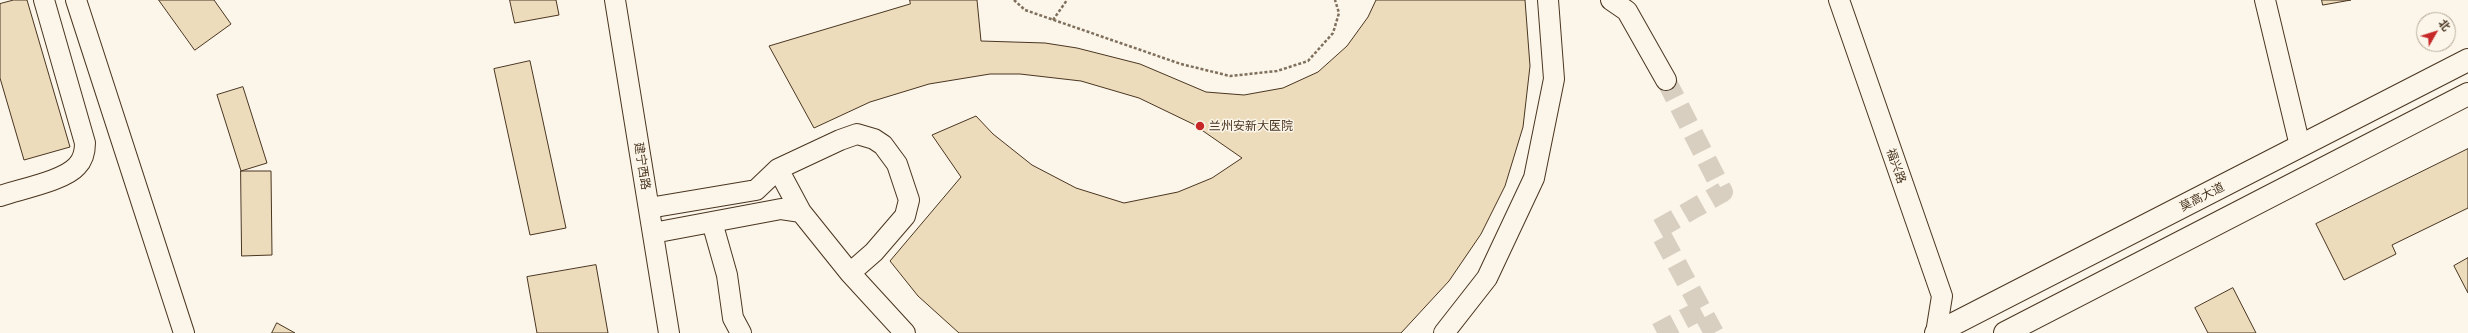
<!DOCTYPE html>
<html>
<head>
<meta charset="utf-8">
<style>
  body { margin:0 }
  #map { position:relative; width:2468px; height:333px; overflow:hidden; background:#fbf6e9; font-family:"Playfair Display","Noto Sans SC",serif }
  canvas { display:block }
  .north { position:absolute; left:2416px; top:12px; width:40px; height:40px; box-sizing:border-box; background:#fbf6e9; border:1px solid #b4a999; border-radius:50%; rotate:51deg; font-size:11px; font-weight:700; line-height:16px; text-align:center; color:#4a3520 }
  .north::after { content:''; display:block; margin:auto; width:14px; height:18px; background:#c62828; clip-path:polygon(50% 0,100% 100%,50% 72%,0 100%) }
</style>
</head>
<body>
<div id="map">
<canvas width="2468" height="333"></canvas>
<div class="north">北</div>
</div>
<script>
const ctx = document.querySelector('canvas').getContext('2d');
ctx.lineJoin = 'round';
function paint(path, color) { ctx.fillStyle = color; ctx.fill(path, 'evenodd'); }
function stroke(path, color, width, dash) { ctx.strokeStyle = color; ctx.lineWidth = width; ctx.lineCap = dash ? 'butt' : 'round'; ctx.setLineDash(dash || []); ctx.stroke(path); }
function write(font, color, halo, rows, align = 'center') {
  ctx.font = font + ' "Playfair Display","Noto Sans SC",serif'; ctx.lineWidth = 3; ctx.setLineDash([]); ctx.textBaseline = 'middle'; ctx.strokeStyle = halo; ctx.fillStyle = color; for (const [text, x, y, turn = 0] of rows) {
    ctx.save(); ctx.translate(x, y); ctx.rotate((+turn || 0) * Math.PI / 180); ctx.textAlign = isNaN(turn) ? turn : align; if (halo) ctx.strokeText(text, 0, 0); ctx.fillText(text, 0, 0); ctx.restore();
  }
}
const building = new Path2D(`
  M14,0H27L70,147L24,160L0,78V4Z
  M159,0H214L231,24L195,50Z
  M510,0H556L559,15L515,23Z
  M910,0H977L981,41L1045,43L1077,48L1140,64L1206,92L1244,95L1283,88L1318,72L1347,46L1368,17L1376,0H1525L1530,66L1523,127L1505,186L1481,234L1449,281L1401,333H959L918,296L890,261L961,177L932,135L976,116L993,134L1032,165L1076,188L1124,203L1178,192L1212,178L1242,158L1193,124L1139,98L1081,81L1020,74H990L929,84L870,102L814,128L769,46L910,4Z
  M2322,0H2351L2323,5Z
  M530,61L566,228L530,235L494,69Z
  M243,87L267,163L241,171L217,95Z
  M2468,149V208L2392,245L2396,254L2344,280L2316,224Z
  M241,171H271L272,255L242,256Z
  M2468,258V293L2454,266Z
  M596,265L608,333H537L527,277Z
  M2233,288L2256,333H2208L2195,308Z
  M277,323L295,333H272Z`);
paint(building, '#ecdcbc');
stroke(building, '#4a3520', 1);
stroke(new Path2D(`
  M1666,80L1723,192L1658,229L1714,333
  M1657,333L1701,310`), '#d8cfc1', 20, [20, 10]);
const minor = new Path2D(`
  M76,0L184,333
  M615,0L669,333
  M1611,0L1627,11L1666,80
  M1839,0L1942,296L1936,333
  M2265,0L2300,146
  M778,169L801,212L850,273L905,333
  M0,196C20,189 64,181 77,166C83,160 85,152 85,143L44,0
  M649,208L756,190L778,169L840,140L857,134L874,139L883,145L897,164L909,200L905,216L874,252L850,273
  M712,222L727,275L733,318L741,333
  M653,233L781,209L801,212
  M1444,333L1487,278L1534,178L1554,79L1548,0`);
const major = new Path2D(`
  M1936,333L2468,60
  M2005,333L2468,94`);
stroke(minor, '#4a3520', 22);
stroke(major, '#4a3520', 24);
stroke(new Path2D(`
  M1014,0L1025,10L1181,64L1230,76L1277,71L1308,61L1333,33L1339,13L1335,0
  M1053,20L1067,0`), '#7f6f5c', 2.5, [3, 2]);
stroke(minor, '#fbf6e9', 20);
stroke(major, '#fbf6e9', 22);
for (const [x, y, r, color] of [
  [1200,126,5,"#c62828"]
]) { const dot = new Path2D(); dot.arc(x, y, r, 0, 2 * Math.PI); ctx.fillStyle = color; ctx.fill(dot); stroke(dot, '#fbf6e9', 1.5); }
write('12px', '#4a3520', '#fbf6e9', [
  ["兰州安新大医院",1209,126]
], 'left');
write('12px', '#4a3520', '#fbf6e9', [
  ["建宁西路",642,166,81],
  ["福兴路",1896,166,71],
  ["莫高大道",2202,197,-27]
]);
</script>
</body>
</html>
